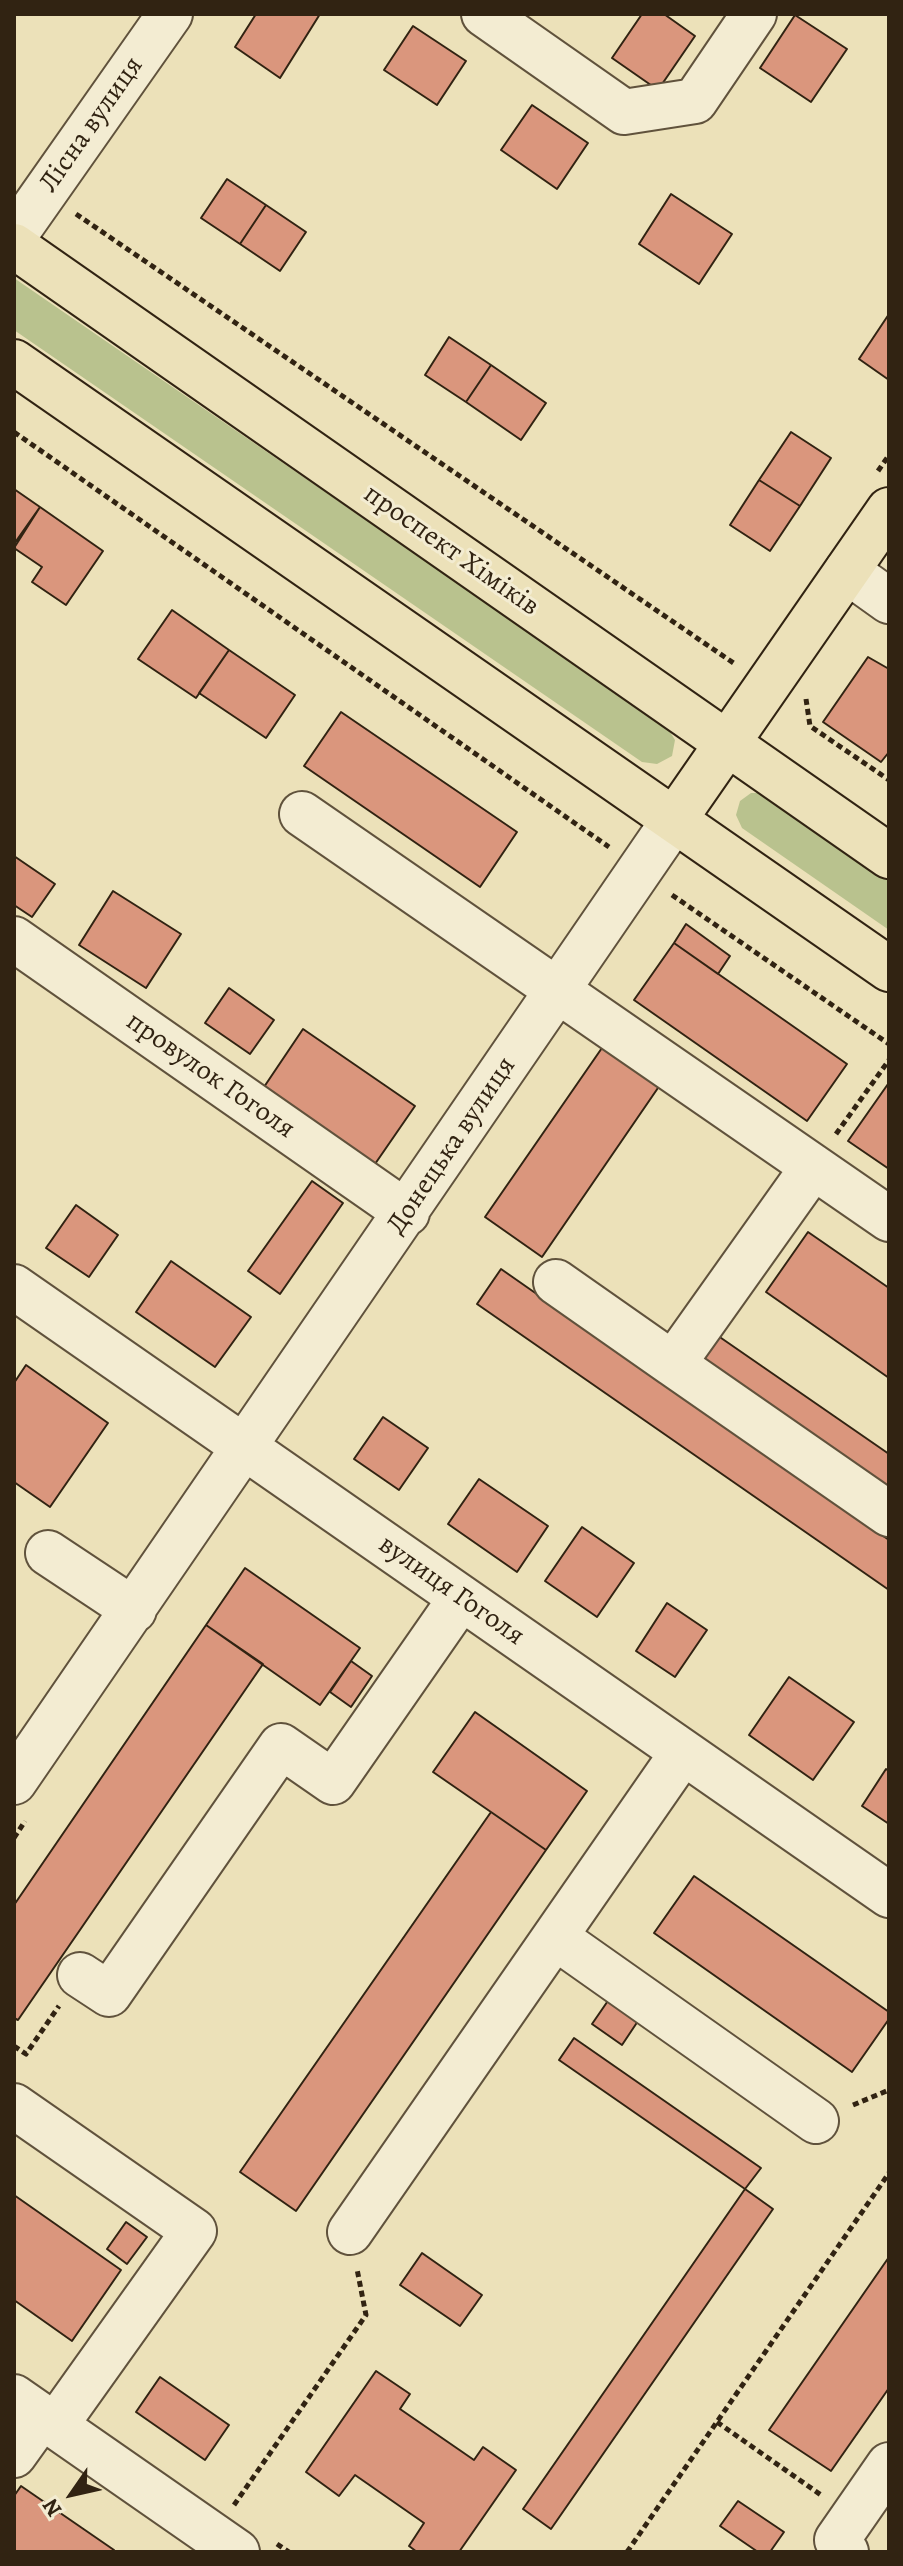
<!DOCTYPE html>
<html>
<head>
<meta charset="utf-8">
<style>
  body { margin:0 }
  #map { position:relative; width:903px; height:2566px; overflow:hidden; background:#ece1b9; font-family:Alegreya,serif }
  canvas { display:block }
  .frame { position:absolute; inset:0; border:16px solid #312312; pointer-events:none }
  .north { position:absolute; left:32px; top:2454px; width:80px; height:80px; -webkit-text-stroke:6px #f3ecd2; paint-order:stroke; rotate:236deg; font-size:22px; font-weight:700; line-height:32px; text-align:center; color:#312312 }
  .north::after { content:''; display:block; margin:auto; width:28px; height:36px; background:#312312; clip-path:polygon(50% 0,100% 100%,50% 72%,0 100%) }
</style>
</head>
<body>
<div id="map">
<canvas width="903" height="2566"></canvas>
<div class="frame"></div>
<div class="north">N</div>
</div>
<script>
const ctx = document.querySelector('canvas').getContext('2d');
ctx.lineJoin = 'round';
function paint(path, color) { ctx.fillStyle = color; ctx.fill(path, 'evenodd'); }
function stroke(path, color, width, dash) { ctx.strokeStyle = color; ctx.lineWidth = width; ctx.lineCap = dash ? 'butt' : 'round'; ctx.setLineDash(dash || []); ctx.stroke(path); }
function write(font, color, halo, rows, align = 'center') {
  ctx.font = font + ' Alegreya,serif'; ctx.lineWidth = 6; ctx.setLineDash([]); ctx.textBaseline = 'middle'; ctx.strokeStyle = halo; ctx.fillStyle = color; for (const [text, x, y, turn = 0] of rows) {
    ctx.save(); ctx.translate(x, y); ctx.rotate((+turn || 0) * Math.PI / 180); ctx.textAlign = isNaN(turn) ? turn : align; if (halo) ctx.strokeText(text, 0, 0); ctx.fillText(text, 0, 0); ctx.restore();
  }
}
paint(new Path2D(`
  M14,278L667,727L675,740L672,756L657,764L642,762L14,330Z
  M751,793H767L889,878V930L742,828L736,815L740,801Z`), '#b9c28e');
const building = new Path2D(`
  M256,14H320L280,78L235,47Z
  M642,14H664L695,36L658,90L612,58Z
  M795,15L847,49L811,102L760,68Z
  M413,26L466,61L437,105L384,70Z
  M532,105L588,143L557,189L501,150Z
  M227,179L266,205L240,244L201,218Z
  M671,194L732,234L699,284L639,244Z
  M266,205L306,232L280,271L240,244Z
  M889,314V380L859,359Z
  M449,337L491,365L466,402L425,375Z
  M491,365L546,403L521,440L466,402Z
  M791,432L831,458L800,506L759,480Z
  M759,480L800,506L770,551L730,525Z
  M14,489L40,507L14,544Z
  M40,507L103,551L66,605L32,582L42,567L14,548Z
  M172,610L229,650L196,698L138,659Z
  M229,650L295,695L266,738L199,693Z
  M868,657L889,669V752L881,762L823,722Z
  M341,712L517,832L480,887L304,766Z
  M14,856L55,884L32,917L14,905Z
  M113,891L181,934L146,988L79,945Z
  M686,924L730,956L718,974L674,943Z
  M674,943L847,1064L807,1121L634,1000Z
  M229,988L274,1020L250,1054L205,1023Z
  M303,1029L415,1106L375,1164L264,1087Z
  M604,1045L660,1085L542,1257L485,1217Z
  M888,1084L889,1085V1169L848,1141Z
  M312,1181L343,1203L280,1294L248,1271Z
  M76,1205L118,1235L89,1277L46,1248Z
  M808,1232L889,1288V1378L766,1292Z
  M171,1261L251,1317L215,1367L136,1312Z
  M501,1269L889,1540V1590L477,1304Z
  M711,1331L889,1454V1494L693,1357Z
  M26,1365L108,1423L50,1507L14,1482V1383Z
  M383,1417L428,1448L399,1490L354,1459Z
  M479,1479L548,1526L517,1572L448,1524Z
  M582,1527L634,1563L597,1617L545,1581Z
  M245,1568L360,1648L320,1705L206,1625Z
  M667,1603L707,1630L675,1677L636,1651Z
  M206,1625L263,1664L18,2020L14,2018V1905Z
  M351,1661L372,1676L351,1707L330,1692Z
  M789,1677L854,1722L813,1780L749,1735Z
  M475,1712L587,1791L546,1850L433,1772Z
  M886,1769L889,1771V1824L862,1806Z
  M491,1812L546,1850L296,2211L240,2172Z
  M694,1876L889,2012V2019L852,2072L654,1933Z
  M614,1992L644,2012L622,2045L592,2024Z
  M574,2038L761,2168L745,2189L559,2060Z
  M745,2189L773,2209L551,2529L523,2509Z
  M14,2195L121,2270L72,2341L14,2300Z
  M126,2222L147,2237L127,2264L107,2249Z
  M422,2253L482,2295L460,2326L400,2285Z
  M889,2257V2388L831,2471L769,2430Z
  M376,2371L410,2394L400,2409L474,2460L483,2447L516,2470L459,2552H417L409,2546L424,2523L355,2475L339,2496L306,2472Z
  M160,2377L229,2425L205,2460L136,2412Z
  M21,2486L114,2550L113,2552H14V2496Z
  M738,2501L784,2532L770,2552H758L720,2526Z`);
paint(building, '#da967d');
stroke(building, '#312312', 2);
const minor = new Path2D(`
  M484,14L624,112L695,101L754,14
  M14,236L170,14
  M847,571L889,601
  M302,814L889,1219
  M14,939L407,1213
  M556,1282L673,1364L813,1167
  M14,1287L889,1895
  M673,1364L889,1514
  M48,1553L134,1610
  M14,1782L674,820
  M555,1937L816,2121
  M80,1975L109,1994L281,1746L333,1782L461,1598
  M14,2106L194,2231L55,2426
  M350,2232L683,1752
  M14,2397L237,2552
  M14,2455L42,2416
  M846,2552L837,2540L889,2465`);
const major = new Path2D(`
  M14,246L889,856
  M14,362L889,969
  M674,820L889,510`);
stroke(minor, '#60523c', 48);
stroke(major, '#312312', 48);
stroke(new Path2D(`
  M76,214L735,664
  M14,432L609,847
  M878,471L889,455
  M806,699L810,726L889,780
  M672,895L889,1044
  M836,1134L889,1060
  M14,1838L25,1821
  M14,2046L26,2054L59,2006
  M853,2105L889,2090
  M717,2422L821,2495
  M234,2505L366,2315L357,2269
  M277,2544L289,2552
  M627,2552L889,2173`), '#312312', 5, [6, 4]);
stroke(minor, '#f3ecd2', 44);
stroke(major, '#ece1b9', 44);
write('28px', '#312312', '#f3ecd2', [
  ["Лісна вулиця",92,125,-55],
  ["проспект Хіміків",451,551,35],
  ["провулок Гоголя",210,1076,35],
  ["Донецька вулиця",452,1146,-56],
  ["вулиця Гоголя",451,1591,35]
]);
</script>
</body>
</html>
